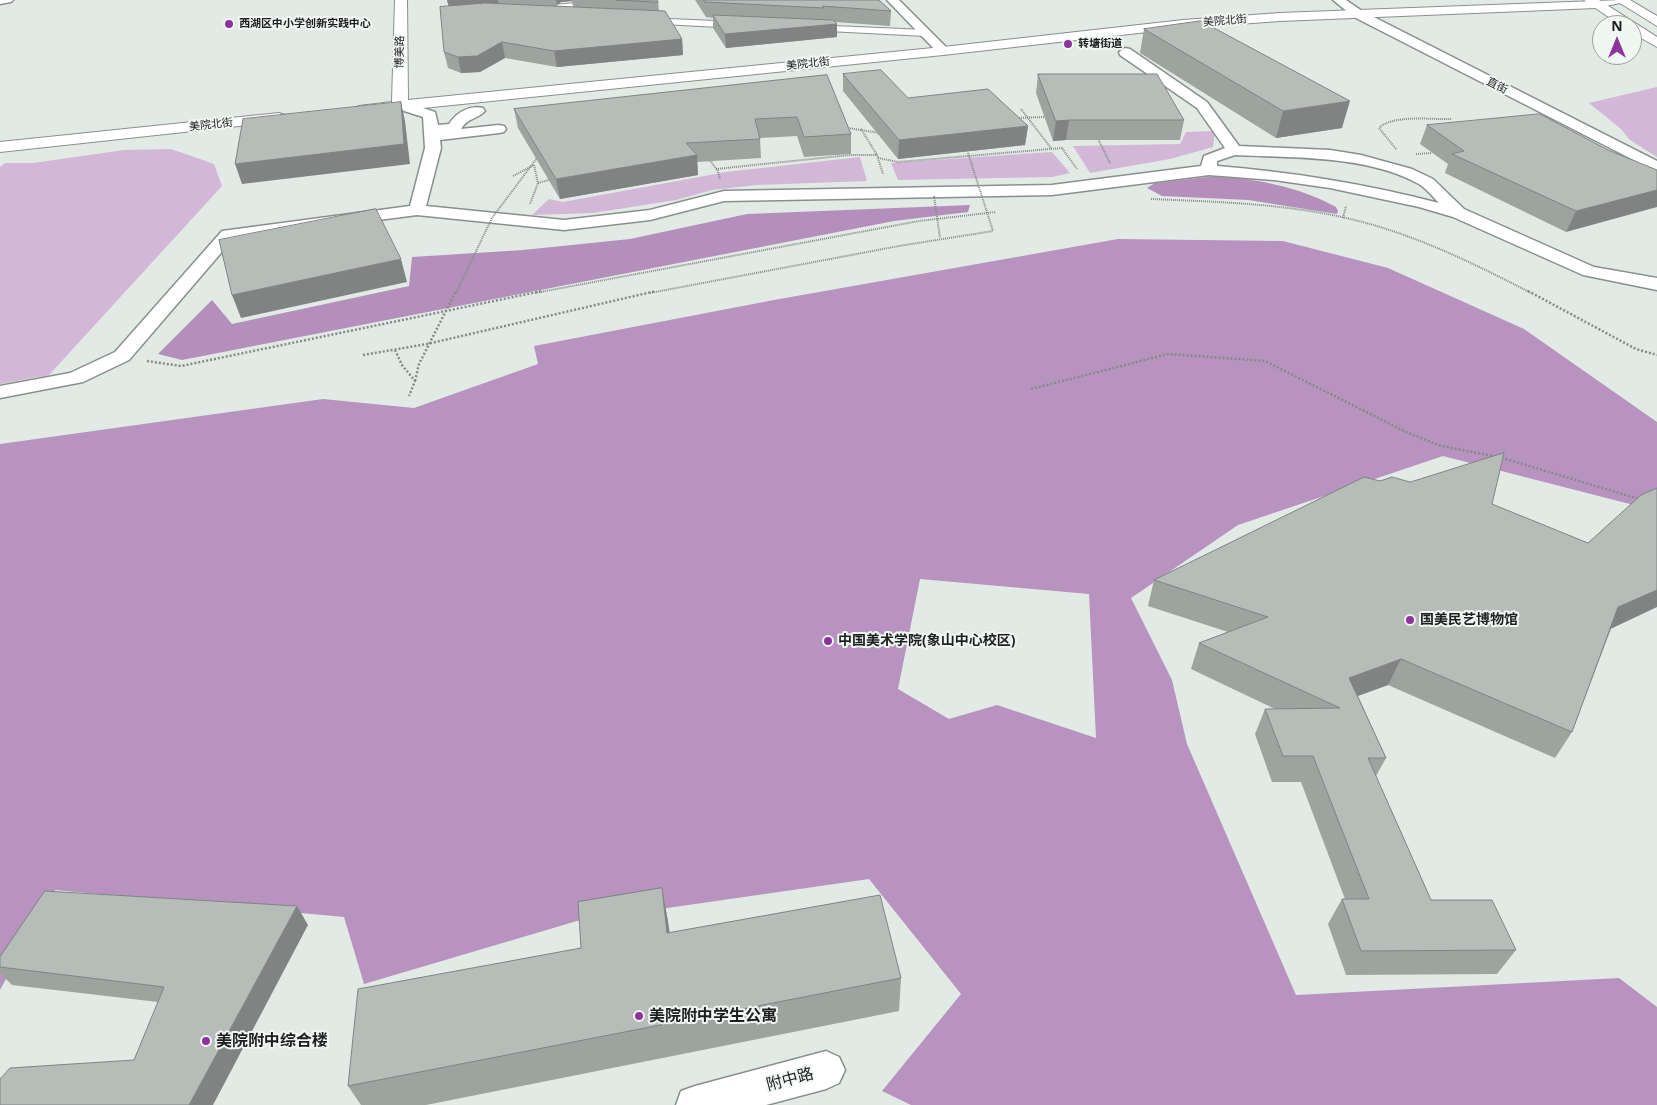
<!DOCTYPE html>
<html>
<head>
<meta charset="utf-8">
<style>
  body { margin:0 }
  #map { position:relative; width:1657px; height:1105px; overflow:hidden; background:#e2eae5; font-family:"Noto Sans",sans-serif }
  canvas { display:block }
  .north { position:absolute; left:1592px; top:15px; width:50px; height:50px; box-sizing:border-box; background:#f0f7f3; border:1px solid #9ca19e; border-radius:50%; rotate:0deg; font-size:14px; font-weight:700; line-height:20px; text-align:center; color:#1d1f1e }
  .north::after { content:''; display:block; margin:auto; width:18px; height:22px; background:#8e339e; clip-path:polygon(50% 0,100% 100%,50% 72%,0 100%) }
</style>
</head>
<body>
<div id="map">
<canvas width="1657" height="1105"></canvas>
<div class="north">N</div>
</div>
<script>
const ctx = document.querySelector('canvas').getContext('2d');
ctx.lineJoin = 'round';
function paint(path, color) { ctx.fillStyle = color; ctx.fill(path, 'evenodd'); }
function stroke(path, color, width, dash) { ctx.strokeStyle = color; ctx.lineWidth = width; ctx.lineCap = dash ? 'butt' : 'round'; ctx.setLineDash(dash || []); ctx.stroke(path); }
function write(font, color, halo, rows, align = 'center') {
  ctx.font = font + ' "Noto Sans","Noto Sans SC",sans-serif'; ctx.lineWidth = 4; ctx.setLineDash([]); ctx.textBaseline = 'middle'; ctx.strokeStyle = halo; ctx.fillStyle = color; for (const [text, x, y, turn = 0] of rows) {
    ctx.save(); ctx.translate(x, y); ctx.rotate((+turn || 0) * Math.PI / 180); ctx.textAlign = isNaN(turn) ? turn : align; if (halo) ctx.strokeText(text, 0, 0); ctx.fillText(text, 0, 0); ctx.restore();
  }
}
paint(new Path2D(`
  M1657,87V157L1630,140L1621,129L1589,103Z
  M1215,131L1213,147L1170,159L1090,173L1073,146L1180,144L1186,132Z
  M171,149L214,164L222,186L49,375L0,384V167L5,163H33L124,150Z
  M1052,152L1070,173L1052,177L898,180L891,163Z
  M860,157L867,181L757,185L712,190L676,200L593,213L532,215L549,199L563,202L726,172Z`), '#d2b7d7');
paint(new Path2D(`
  M1118,239L1283,241L1388,268L1524,329L1657,422V511L1443,456L1238,525L1131,598L1172,680L1187,744L1296,995L1619,978L1657,1007V1105H911L882,1091L961,994L869,879L577,921L364,984L344,917L55,890L0,990V444L323,399L414,408L538,364L534,346L774,300ZM920,579L1089,594L1096,738L997,705L949,719L898,689Z`), '#b893bf');
paint(new Path2D(`
  M1216,176C1257,179 1300,187 1336,207L1338,211L1337,214L1248,200L1162,196L1147,188L1155,183Z
  M970,205L968,212L894,221L182,360L158,354L212,300L232,324L409,286L412,257L523,250L630,239L747,214Z`), '#b48fbb');
const pedestrian = new Path2D(`
  M611,0H644L640,3L541,12L537,9L541,6Z
  M646,18L739,22L744,25L739,28L643,23V19Z
  M811,25L926,30L931,33L926,36L808,30L806,28Z`);
const minor = new Path2D(`
  M0,0H13L11,2L0,4Z
  M887,0H899L947,48L949,51L947,54H939Z
  M1333,0H1346L1362,11L1657,161V172L1354,17Z
  M1125,48L1130,49L1207,102L1239,146L1330,150L1361,155L1412,169L1433,179L1464,209L1594,267L1657,278V290L1583,275L1453,217L1419,207L1330,188L1274,180L1209,175L1052,195L724,201L650,220L564,230L417,215L233,239L129,360L83,382L0,398V386L70,373L115,352L222,231L410,206L425,148L423,117L395,108L393,105L395,102H405L435,112L438,125L449,124C456,113 469,105 483,108L485,111C478,119 467,118 461,129L499,125L504,126L506,129L504,132L499,133L440,140L441,148L426,206L564,220L650,210L724,191L1052,185L1201,166L1204,156L1225,148L1197,108L1120,55L1119,52ZM1235,155C1294,158 1367,155 1419,184C1427,189 1433,197 1439,203C1366,184 1292,172 1217,166V161Z
  M826,1051L839,1057L845,1070L839,1083L826,1089L766,1105H676L681,1091L695,1086Z`);
const tertiary = new Path2D(`
  M395,0H407L408,100L943,47L1183,20L1280,13L1623,0L1621,3L1596,8L1280,21L1183,28L943,55L364,114L359,112L356,109L359,106L392,102Z
  M279,113L285,115L287,118L285,121L0,152V142Z`);
const primary = new Path2D(`
  M1584,0H1599L1657,37V47L1632,33V25H1620Z
  M1615,0H1630L1657,16V26Z`);
stroke(pedestrian, '#89908c', 2);
stroke(minor, '#89908c', 3);
stroke(tertiary, '#89908c', 2);
stroke(primary, '#89908c', 2);
stroke(new Path2D(`
  M1021,109L1051,148
  M848,128L880,133
  M861,129L877,155L883,174
  M1097,137L1110,163
  M1396,149L1379,128C1393,114 1433,120 1452,119
  M1416,154L1432,153
  M878,158L898,162L1062,148L1077,169
  M709,159L718,171L720,179
  M716,169L850,155H877
  M513,176L534,165L538,183L530,204
  M538,183L552,179
  M1151,199C1224,202 1299,204 1370,224C1426,240 1479,266 1531,293
  M1343,218L1346,206
  M535,293L919,221L996,212
  M650,293L899,246L993,231`), '#858a87', 2, [1, 1]);
stroke(new Path2D(`
  M1528,291L1636,349L1657,355
  M395,350L402,365L415,381L409,396
  M363,355L427,344L656,291
  M147,361L181,366L542,291
  M1031,389L1168,354L1265,361L1406,432L1441,446L1499,457L1639,499`), '#858a87', 2.5, [2, 2]);
paint(pedestrian, '#fff');
paint(minor, '#fff');
paint(tertiary, '#fff');
paint(primary, '#fff');
stroke(new Path2D(`
  M1015,118L1045,117
  M968,153L993,231
  M934,196L940,238
  M456,293L492,218L537,158`), '#858a87', 2, [1, 1]);
stroke(new Path2D(`
  M415,381L419,364L456,291`), '#858a87', 2.5, [2, 2]);
paint(new Path2D(`
  M447,0H657L658,2L659,11L682,39L683,55L557,67L505,58L480,72L461,73L448,68L444,52L449,6ZM572,1L573,7L557,6V5L561,2Z
  M695,0H879L891,11L890,26L835,22L837,24V37L726,48L713,28V18L706,17Z
  M1144,29L1342,128L1276,138L1140,53Z
  M843,74L908,98L1028,126L1025,145L898,159L843,91Z
  M1038,74L1184,120L1180,140H1066L1053,141L1036,93Z
  M827,75L851,134V154L804,157L797,136L760,138L761,158L697,162L698,175L560,199L518,128L514,109Z
  M1427,125L1608,150L1566,232L1445,173L1448,164L1420,144Z
  M1380,481L1492,504L1611,629L1572,732L1555,758L1388,685L1358,696L1386,758L1376,776L1431,900L1516,950L1497,974L1346,975L1328,924L1342,899H1345L1301,782H1272L1255,734L1265,709H1275L1191,669L1199,643L1228,632L1148,606L1154,580Z
  M662,888L670,933L901,978L899,1011L426,1105H361L348,1086L581,948Z
  M308,925L134,1060L158,1002L12,985L0,973V957Z`), '#9da39f');
paint(new Path2D(`
  M447,0H498L499,7L450,11Z
  M556,0H572V1L561,2L557,5Z
  M837,24V37L726,48L725,34Z
  M682,39L683,55L557,67L554,51Z
  M502,42L505,58L480,72L461,73L458,57Z
  M1350,101L1342,128L1276,138L1283,111Z
  M401,102L405,121L410,164L242,184L235,164Z
  M1069,120L1066,140L1053,141L1056,121Z
  M1028,126L1025,145L898,159L899,140Z
  M697,155L698,175L560,199L556,179Z
  M1657,190V207L1566,232L1576,211Z
  M401,259L407,282L241,318L232,295Z
  M1657,590V607L1602,633L1618,607Z
  M1401,659L1388,685L1338,703L1349,678Z
  M662,888L668,922L673,967L667,933Z
  M297,906L308,925L213,1105H189Z`), '#7f8482');
const building = new Path2D(`
  M616,0H657L658,2Z
  M704,0H879L891,11L822,6L824,8L705,2Z
  M485,3L665,11L682,39L554,51L502,42L477,56L458,57L444,52L440,7Z
  M713,15L833,20L837,24L725,34Z
  M1201,21L1350,101L1283,111L1144,29Z
  M881,70L908,98L988,89L1028,126L899,140L843,74Z
  M1038,74H1157L1184,120H1069L1056,121Z
  M827,75L851,134L804,137L797,117L755,119L760,139L686,143L697,155L556,179L514,109Z
  M401,102L404,144L235,164L243,119Z
  M1540,114L1608,150L1657,170V190L1576,211L1452,154L1464,151L1427,125Z
  M376,209L401,259L232,295L219,240Z
  M1504,453L1492,504L1588,543L1641,495L1657,488V590L1618,607L1572,732L1401,659L1349,678L1386,758H1368L1431,900H1492L1516,950L1361,951L1342,899H1369L1313,756H1283L1265,709L1340,708L1199,643L1268,617L1154,580L1364,477L1380,481L1392,477L1410,482Z
  M662,888L667,933L880,895L901,978L348,1086L358,989L581,948L578,902Z
  M45,891L297,906L189,1105H0V1079L10,1068L134,1060L164,987L0,967V957Z`);
paint(building, '#b6bdb9');
stroke(building, '#7f8482', 1);
for (const [x, y, r, color] of [
  [229,24,5,"#8e339e"],
  [1068,44,5,"#8e339e"],
  [1410,620,5,"#8e339e"],
  [828,641,5,"#8e339e"],
  [639,1016,5,"#8e339e"],
  [206,1041,5,"#8e339e"]
]) { const dot = new Path2D(); dot.arc(x, y, r, 0, 2 * Math.PI); ctx.fillStyle = color; ctx.fill(dot); stroke(dot, '#f0f7f3', 2); }
write('11px', '#1d1f1e', '#f0f7f3', [
  ["美院北街",1225,21,-5],
  ["博美路",400,52,-89],
  ["美院北街",808,64,-6],
  ["直街",1497,86,27],
  ["美院北街",211,125,-6]
]);
write('bold 11px', '#1d1f1e', '#f0f7f3', [
  ["西湖区中小学创新实践中心",239,24],
  ["转塘街道",1078,44]
], 'left');
write('bold 14px', '#1d1f1e', '#f0f7f3', [
  ["国美民艺博物馆",1420,620],
  ["中国美术学院(象山中心校区)",838,641]
], 'left');
write('bold 16px', '#1d1f1e', '#f0f7f3', [
  ["美院附中学生公寓",649,1016],
  ["美院附中综合楼",216,1041]
], 'left');
write('16px', '#1d1f1e', '#f0f7f3', [
  ["附中路",790,1080,-15]
]);
</script>
</body>
</html>
